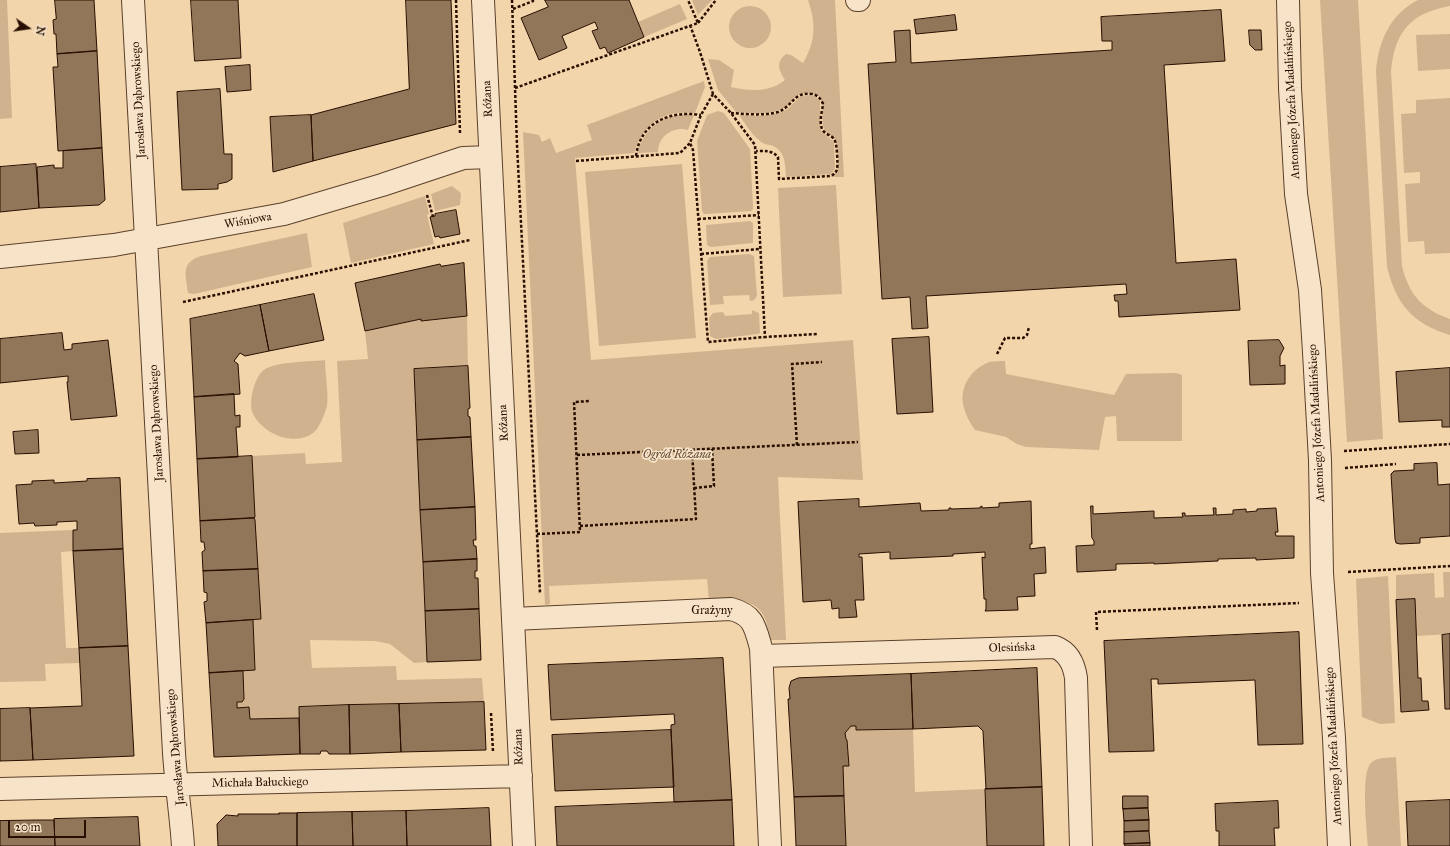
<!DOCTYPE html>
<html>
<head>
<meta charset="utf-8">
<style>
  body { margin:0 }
  #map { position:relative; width:1450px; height:846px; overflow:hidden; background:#f3d5ab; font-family:"IM FELL Great Primer",serif }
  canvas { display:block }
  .north { position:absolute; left:8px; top:8px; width:40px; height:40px; -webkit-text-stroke:3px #f7e4c8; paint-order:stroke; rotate:103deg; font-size:11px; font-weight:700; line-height:16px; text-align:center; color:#280f00 }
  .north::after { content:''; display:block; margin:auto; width:14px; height:18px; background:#280f00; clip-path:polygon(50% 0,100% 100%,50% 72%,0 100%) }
  .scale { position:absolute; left:8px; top:820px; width:78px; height:18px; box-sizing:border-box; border:2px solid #280f00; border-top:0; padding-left:5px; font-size:12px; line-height:14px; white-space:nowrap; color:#280f00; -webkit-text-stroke:3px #f7e4c8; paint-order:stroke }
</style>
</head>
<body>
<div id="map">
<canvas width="1450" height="846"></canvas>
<div class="north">N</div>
<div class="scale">20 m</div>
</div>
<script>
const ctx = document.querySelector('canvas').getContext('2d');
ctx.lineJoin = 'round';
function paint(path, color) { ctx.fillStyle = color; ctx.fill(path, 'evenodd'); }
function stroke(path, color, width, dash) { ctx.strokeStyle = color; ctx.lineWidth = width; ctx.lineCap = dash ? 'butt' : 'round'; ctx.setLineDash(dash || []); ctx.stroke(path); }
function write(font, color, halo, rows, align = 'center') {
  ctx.font = font + ' "IM FELL Great Primer",serif'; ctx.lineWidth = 3.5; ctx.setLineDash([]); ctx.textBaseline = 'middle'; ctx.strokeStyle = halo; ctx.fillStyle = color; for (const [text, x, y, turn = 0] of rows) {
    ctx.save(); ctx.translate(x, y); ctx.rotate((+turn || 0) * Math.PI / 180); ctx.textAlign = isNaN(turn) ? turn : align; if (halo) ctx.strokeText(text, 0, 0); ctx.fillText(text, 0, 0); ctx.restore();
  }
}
paint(new Path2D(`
  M0,0H7L12,118L0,119Z
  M692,0H712L698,15Z
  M808,0H835L844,177H830C833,175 836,174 837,171C839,167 838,143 835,140C831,134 825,134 823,126C821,115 826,106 819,96C793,85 797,104 779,110C766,115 750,113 736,112L718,90L708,59L719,60L734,70L731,87C749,91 769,93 785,80C779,70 775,63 786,54L791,55L803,63C816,41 816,24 808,0Z
  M1320,0H1358L1383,439L1347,442Z
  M1418,0H1450V6C1411,13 1395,31 1391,71L1402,266C1409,295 1422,309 1450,319V335C1413,324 1396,304 1387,267L1376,72C1378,42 1390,14 1418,0Z
  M680,4L687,19L644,37L638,22Z
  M729 27a21 21 0 1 1 42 0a21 21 0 1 1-42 0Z
  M1450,34V69L1418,71L1416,35Z
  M704,81L705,87L695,113C664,110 644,122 634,153L575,158L591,360L853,340L863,480L778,477L786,640H771C769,634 768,627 766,621C757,596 730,599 709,601L707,579L549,586L550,604L545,605L523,132L539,135L542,142L550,138L556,153L592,140L587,125Z
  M806,95L815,96L820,101V128L822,132L834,142L835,169L831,174L786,177C785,165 786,152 773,146C768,144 763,145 759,140C751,134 745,123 739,115C754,116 772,117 786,110C794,105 796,97 806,95Z
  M1450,98V253L1425,254L1424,241L1408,242L1405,184L1420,183V172L1404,173L1401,114L1416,113V100Z
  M718,111L724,113L750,149L753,205V209L751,211L707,214H704L702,211L697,141L707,115Z
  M689,114L694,115L688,130C674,126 658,136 658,152L637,153C646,127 660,116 689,114Z
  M682,164L696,338L599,346L585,172Z
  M836,185L842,294L783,297L778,188Z
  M452,186L461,193L460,205L435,211L431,194Z
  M425,196L429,214L427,215L434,244L351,263L343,223Z
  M750,221L753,223V243L711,247L707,245L706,225Z
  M307,233L312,267L194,294L188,293C186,275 180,263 201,256Z
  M749,254L754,256L757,296L754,300L750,301L749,295L723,296L724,304L710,305L707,261L710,257Z
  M752,310L759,313L760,333L758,334L716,339L710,336L709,318L713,313L723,312L725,316L752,314Z
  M467,316L468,366L414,369L427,662L414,663L390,644L375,641L310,640L312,668L396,666L397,680L482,678L484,702L299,707V718L250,719L237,708V702H242L244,699L243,671L255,670L253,620L261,619L255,520H254V517H255L252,456L305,453L306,464L342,462L337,361L368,359L365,331L421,319V321Z
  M325,360C325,372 329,396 327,406C325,414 319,429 313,433C294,447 263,434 253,414C250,408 251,394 254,387C256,380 260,371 267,368C283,361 308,362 325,360Z
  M1005,361L1006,374L1114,395L1126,374L1176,373L1182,375V441H1117L1116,416L1105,417L1099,450L1026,447L1017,444L1006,437L975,430C970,423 966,416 964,408C958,388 971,369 989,362C994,361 1000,361 1005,361Z
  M73,530V551L61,552L66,648H79V663L45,664L46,681L0,682V533Z
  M1443,572H1450V634L1416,636L1396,600V575L1434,573L1435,598L1444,597Z
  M1388,576L1395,723L1380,724L1362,717L1356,579Z
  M851,726H856V730L913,729L915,792L985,789L987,846H846L843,766L849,765L847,740L846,739L845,733Z
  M1396,757L1401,846H1368C1367,831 1360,770 1372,762C1378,757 1389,758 1396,757Z`), '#d0b38e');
const building = new Path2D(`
  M55,0H94L97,51L57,54L56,34H54L53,20L56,19Z
  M191,0H238L241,58L195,61Z
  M406,0H451L456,124L313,161L311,115L409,89Z
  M545,0H629L644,37L608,53L605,47L600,49L592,31L598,29L595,22L562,36L567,48L539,60L521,18L548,7Z
  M1221,10L1225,61L1164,65L1169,146L1176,263L1236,259L1240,310L1119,317L1118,301H1115L1114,295L1127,294L1126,284L926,296L928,328L912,329L910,297L882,299L868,64L896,62L894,31L910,30L911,63L1112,50V41H1102L1101,17Z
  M955,15L957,30L916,34L914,20Z
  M1249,30H1261L1262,50H1255L1250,45Z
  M97,51L102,148L58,151L53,67H58L57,54Z
  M250,65L251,90L227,92L225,67Z
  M220,89L224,154H232V179L227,182L218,184V189L182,190L177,92Z
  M311,115L313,161L273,172L270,117Z
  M102,148L105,200L99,205L39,208L37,167L54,165V168H63V151Z
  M36,164L39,208L0,212V167Z
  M456,210L460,234L440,238L439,236L435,237L430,217L435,216V214Z
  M464,263L467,316L421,321V319L365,331L355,283L440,264L441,266Z
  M314,294L324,340L269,351L260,305Z
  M260,305L269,351L245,356L240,353L234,361L238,364L240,394L194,397L190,319Z
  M62,333L64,350L72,349V344L108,340L117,416L71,420L67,382H68V376L0,383V339Z
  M929,337L933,412L897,414L892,339Z
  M1279,340L1284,348L1280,356V366L1285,365V384L1250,385L1248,341Z
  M468,366L470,408L468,409V416L470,417L471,437L417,440L414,369Z
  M1450,368V427H1442V420L1399,422L1396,372Z
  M234,394L235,416L240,415V427H236L238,457L197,459L194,397Z
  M38,430L39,453L15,454L13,432Z
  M471,437L475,507L420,510L417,440Z
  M252,456L255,517L254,518L200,521L197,459Z
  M1437,463L1438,485L1450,484V536L1420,538V543L1400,544L1396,543L1395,539L1391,474L1394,471L1414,470V464Z
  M120,478L123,549L73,551V530H77V521L57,522V525L35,526L34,523L19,524L16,485L32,484V481L54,480V483L87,481V479Z
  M859,499V507L920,503L921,511L949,510V508H951V509L980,508V507L982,506V508L999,507V503L1031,501L1032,544H1030V549L1045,547L1046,573L1034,574L1035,596L1017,597L1018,610L985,611L986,609V599H984L982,557L985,558V552L953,554V556L890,559V552L859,554V557H862L864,600H855L857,617L839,618V608L832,609L831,600L803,602L798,502Z
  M1091,506H1093V514L1154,511V518L1183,517L1182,513H1185V516L1214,515L1213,508H1216V515L1233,514V510L1246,509V512L1257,511V509L1276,508L1278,532H1275L1276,536H1294V558L1256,560V558L1218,559V561L1154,564V563L1116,564V570L1077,572L1076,546L1094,545V541L1092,538Z
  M475,507L476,540H473L474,546H476L477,559L423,562L420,510Z
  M254,518L255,520L258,569L203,571L202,552L205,550L204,542H201L200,521Z
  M123,549L128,646L79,648L73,551Z
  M477,559V571H475V578H478L479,609L425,611L423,562Z
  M258,569L261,619L206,623L204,602L207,601V593L204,592L203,571Z
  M1415,599L1418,678H1421L1422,701H1428L1429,710L1401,712L1396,600Z
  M479,609L481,660L427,662L425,611Z
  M253,620L255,670L209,673L206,623Z
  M1299,632L1303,744L1258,745L1255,680L1158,684V679H1151L1154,751L1109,752L1104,641Z
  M1450,634V709H1445L1442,635Z
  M128,646L134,756L33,760L30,708L82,706L79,648Z
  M723,658L732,800L674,802L671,730V725L675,724L674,714L551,720L548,665Z
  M1037,668L1042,787L986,789L983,731L978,726L913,729L911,674Z
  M243,671L244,699L242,702H237V708L249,707L250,719L299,718L300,754L214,757L209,673Z
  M911,674L913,729L856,730V726H851L845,733L846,739L847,740L849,766H843L844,796L794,797L788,699H790L789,688L791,681L798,678Z
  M484,702L486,750L401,752L399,704Z
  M399,704L401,752L350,754L349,705Z
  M349,705L350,754H329L327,751H321L320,754H300L299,707Z
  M30,708L33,760L0,761V709Z
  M671,730L674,787L555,791L552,735Z
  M1042,787L1044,846H987L985,789Z
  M844,796L846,846H796L794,797Z
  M1123,796H1148V808L1123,809Z
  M732,800L734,846H557L555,807Z
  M1450,800V846H1408L1406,802Z
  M1278,801L1279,828H1274L1275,846H1219V831H1216L1215,804Z
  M489,808L491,846H407L406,811Z
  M1148,808L1149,820L1124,821L1123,809Z
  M406,811L407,846H353L352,812Z
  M352,812L353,846H297V813Z
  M279,813H297V846H218L217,824L226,815L238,816V814H279Z
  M138,817L140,846H55L54,819Z
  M37,820H54L55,846H0V821Z
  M1149,820V831L1124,832V821Z
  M1149,831L1150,843L1124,844V832Z
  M1150,843V846H1125L1124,844Z`);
paint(building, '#927659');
stroke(building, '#280f00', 1);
const minor = new Path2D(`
  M133,0C147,251 160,502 174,753C176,784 181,815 183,846
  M483,0L524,846
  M857,0H859
  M0,257L114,245L284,214L382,185L463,158L490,157
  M513,619L731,609C754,615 755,627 761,648L770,846
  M762,656L1055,647C1068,652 1074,664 1076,678L1081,846
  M0,789L521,776`);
const tertiary = new Path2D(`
  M1288,0L1290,88L1296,194L1310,290L1314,352L1320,460L1322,573L1334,738L1339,846`);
stroke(minor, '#5b402b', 24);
stroke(tertiary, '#5b402b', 24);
stroke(new Path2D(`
  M456,0L460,133
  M512,0L517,145L540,593
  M513,9L533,1V0
  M698,23L716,0
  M690,25L700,52L713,94L731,113L755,145L765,337L817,334
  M515,88L698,23L688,0
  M713,94L701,115L690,143L693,150L708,342L765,337
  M731,113C746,114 763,116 778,112C792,107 794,91 812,94C818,95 821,99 823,104C822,112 819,121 822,129C825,135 833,135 835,141C837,145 838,165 837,169C836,173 834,174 831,176L779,179L778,157C772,150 765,151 756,151
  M636,156C640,122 671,110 701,115
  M576,161L680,153L690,143
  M427,195L433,217
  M698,219L759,215
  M701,254L760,249
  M183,302L470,240
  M997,354L1005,338H1023L1027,335L1029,327
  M797,445L792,364L822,362
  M1344,451L1450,444
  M577,455L858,442
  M1345,468L1396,464
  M694,488L714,486L712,449
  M580,526L696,519L692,450
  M537,534L580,532L574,402L590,401
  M1348,572L1450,566
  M1097,630L1096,612L1299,603
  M491,713L493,752`), '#280f00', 2.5, [3, 2]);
stroke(minor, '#f7e4c8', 22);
stroke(tertiary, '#f7e4c8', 22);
write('12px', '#280f00', '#f7e4c8', [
  ["Różana",488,99,-93],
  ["Jarosława Dąbrowskiego",139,100,-93],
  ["Antoniego Józefa Madalińskiego",1292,100,-93],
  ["Wiśniowa",248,221,-10],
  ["Jarosława Dąbrowskiego",157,423,-93],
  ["Różana",504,423,-93],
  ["Antoniego Józefa Madalińskiego",1317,423,-93],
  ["Grażyny",712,611],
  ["Olesińska",1012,648,-2],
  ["Antoniego Józefa Madalińskiego",1334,746,-93],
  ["Jarosława Dąbrowskiego",176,747,-95],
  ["Różana",519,747,-92],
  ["Michała Bałuckiego",260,783,-1]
]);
write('italic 12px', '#634832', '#f7e4c8', [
  ["Ogród Różana",677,455]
]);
</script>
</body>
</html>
